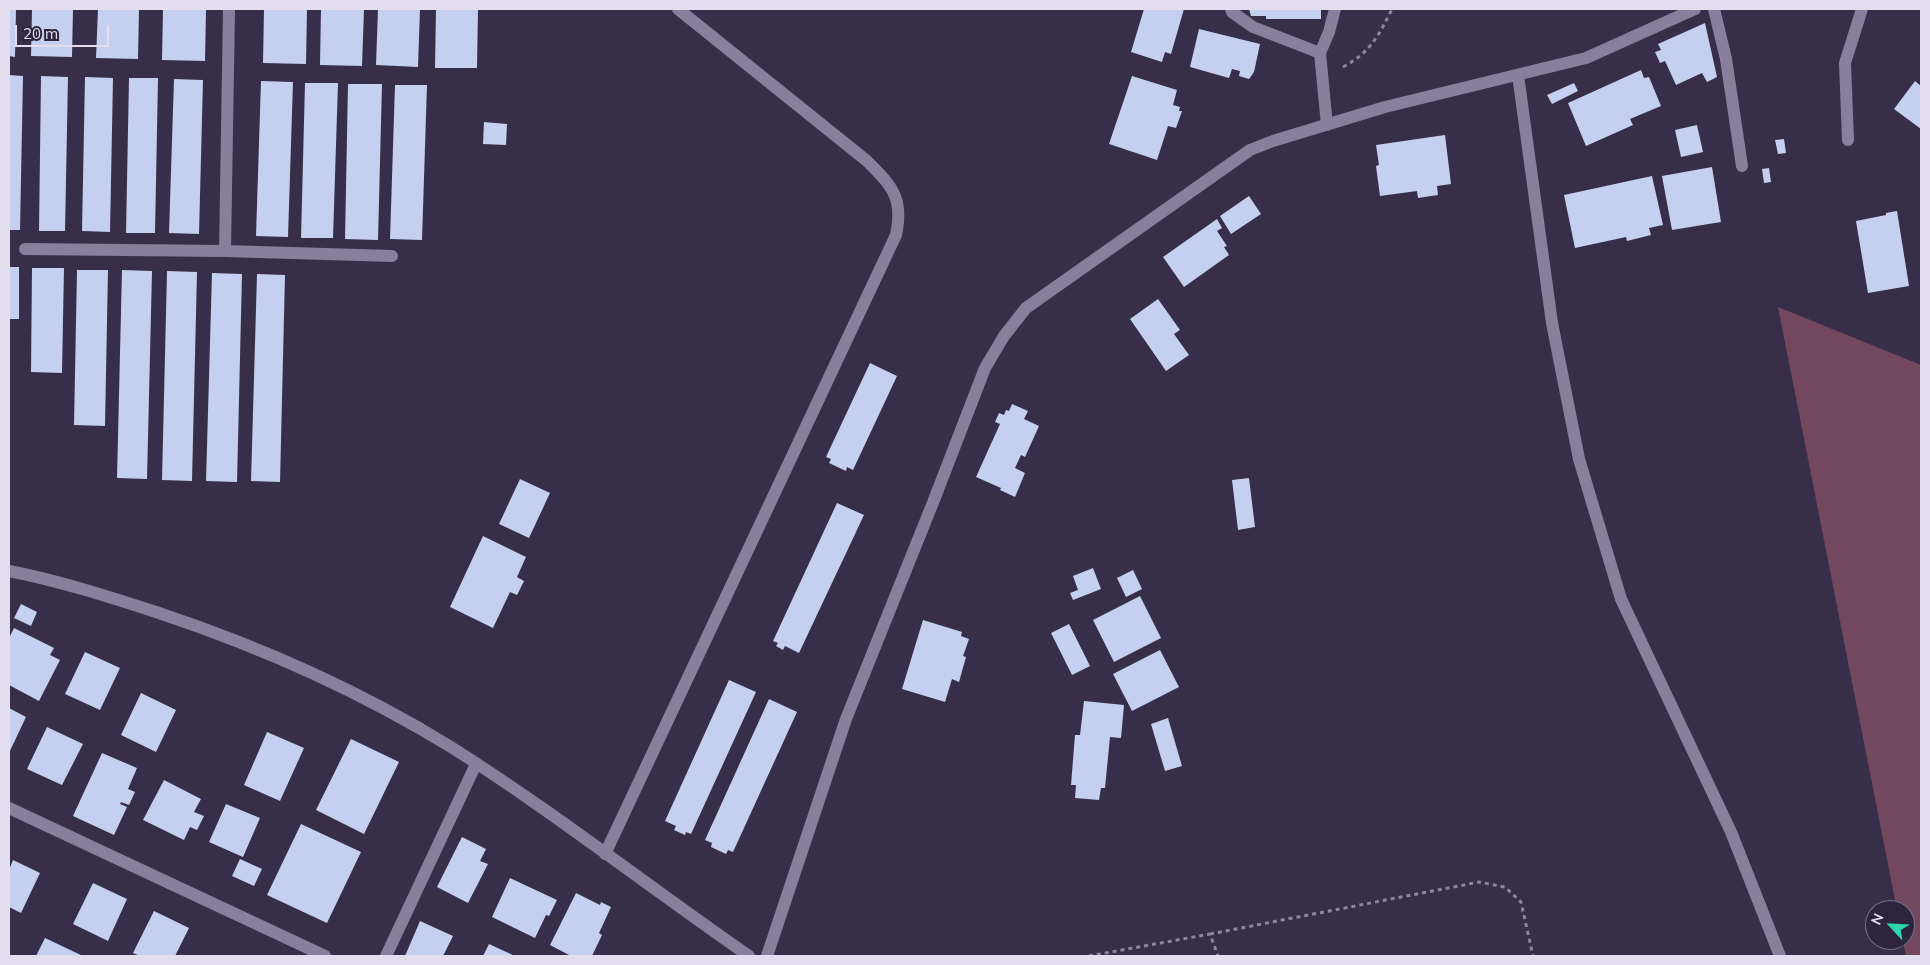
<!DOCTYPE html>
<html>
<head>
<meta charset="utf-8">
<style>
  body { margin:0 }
  #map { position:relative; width:1930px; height:965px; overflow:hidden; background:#372f49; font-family:Mulish,sans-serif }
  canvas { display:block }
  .frame { position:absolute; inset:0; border:10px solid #e2deef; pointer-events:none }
  .north { position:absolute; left:1865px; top:900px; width:50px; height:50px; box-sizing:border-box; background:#2d253e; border:1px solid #756f85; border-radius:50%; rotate:295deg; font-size:14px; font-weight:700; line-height:20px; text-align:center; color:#e2deef }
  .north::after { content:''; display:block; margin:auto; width:18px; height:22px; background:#2cd5ab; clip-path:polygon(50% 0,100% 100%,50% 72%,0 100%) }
  .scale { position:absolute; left:15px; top:25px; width:94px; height:22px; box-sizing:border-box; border:2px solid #e2deef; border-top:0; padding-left:6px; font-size:15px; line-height:18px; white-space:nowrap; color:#e2deef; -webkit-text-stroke:4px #2d253e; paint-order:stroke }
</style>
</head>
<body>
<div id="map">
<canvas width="1930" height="965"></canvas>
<div class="frame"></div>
<div class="north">N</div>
<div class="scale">20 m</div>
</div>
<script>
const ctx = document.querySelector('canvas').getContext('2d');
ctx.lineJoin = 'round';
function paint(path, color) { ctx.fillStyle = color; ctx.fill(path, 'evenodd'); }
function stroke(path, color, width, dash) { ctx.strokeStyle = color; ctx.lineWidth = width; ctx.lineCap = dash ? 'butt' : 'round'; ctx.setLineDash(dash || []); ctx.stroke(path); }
paint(new Path2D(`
  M1778,307L1921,365V956H1906L1903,940H1905V910H1897Z`), '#73475e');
paint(new Path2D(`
  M9,9H16L15,57L9,56Z
  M32,9H73L72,57L31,56Z
  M98,9H139L138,59L96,58Z
  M163,9H206L205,61L162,60Z
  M264,9H307L306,64L263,63Z
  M321,9H364L362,66L320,65Z
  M378,9H420L418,67L376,65Z
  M436,9H478L477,68H435Z
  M1144,9H1184L1171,54L1165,52L1162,62L1131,52Z
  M1249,9H1321V19H1266V16H1251Z
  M1705,23L1717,77L1707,82L1702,73L1676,85L1665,61L1660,63L1655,52L1661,50L1658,44Z
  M1199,29L1260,44L1254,72L1249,79L1239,76L1240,71L1232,69L1229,78L1190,67Z
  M1641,70L1644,78L1649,77L1661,106L1630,119L1633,125L1586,146L1568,103Z
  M9,75L23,76L20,230H9Z
  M41,76L68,77L65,231H39Z
  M1132,76L1177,90L1173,105L1180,107L1179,111H1182L1176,128L1168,126L1157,160L1109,144Z
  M85,77L113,78L110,232L82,231Z
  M129,78H158L155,233H126Z
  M174,79L203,80L199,234L169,233Z
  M261,81L293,82L288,237L256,236Z
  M1915,81L1921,86V129L1894,109Z
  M305,83H338L333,238H301Z
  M1574,83L1578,91L1552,104L1547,95Z
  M348,84H382L378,240L345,239Z
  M395,85H427L422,240L390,239Z
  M484,122L507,124L506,145L483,144Z
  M1697,125L1703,152L1681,157L1675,130Z
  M1445,135L1451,184L1437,186L1438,195L1418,198L1417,191L1380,196L1376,166L1379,165L1376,145Z
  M1784,139L1786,153L1778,154L1775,140Z
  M1712,167L1721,222L1672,230L1662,176Z
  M1769,168L1771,182L1764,183L1762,169Z
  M1652,176L1663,225L1649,228L1651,235L1627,241L1626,237L1575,248L1564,195Z
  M1249,196L1261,214L1231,234L1220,216Z
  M1897,211L1909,286L1868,293L1856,221L1886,215V213Z
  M1217,219L1222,228L1217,231L1227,246L1224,247L1229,255L1184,287L1163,257Z
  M9,267H19V319H9Z
  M32,268H64L62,373L31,372Z
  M77,270H108L105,426L74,425Z
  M122,270L152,271L147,479L117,478Z
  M167,271L197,272L192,481L162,480Z
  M212,273L242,274L237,482L206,481Z
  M257,274L285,275L280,482L251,481Z
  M1158,299L1180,330L1174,334L1189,355L1166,371L1130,319Z
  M870,363L897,376L853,470L847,467L846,471L829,463L831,459L826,457Z
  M1012,404L1028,411L1024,419L1039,426L1025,457L1021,455L1015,468L1025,473L1015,497L1000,490L1001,488L976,477L1000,424L995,422L999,413L1004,415L1006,410L1009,411Z
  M1249,478L1255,527L1238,530L1232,480Z
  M520,479L550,493L529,538L499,524Z
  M837,503L864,515L799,653L785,646L783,650L776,646L778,643L773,641Z
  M483,536L526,557L517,577L524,581L517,595L510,592L493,628L450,607Z
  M1093,568L1101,589L1073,600L1070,593L1078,590L1073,576Z
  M1133,570L1142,589L1126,597L1117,578Z
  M1140,596L1161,638L1114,662L1093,620Z
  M21,604L37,612L31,626L14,618Z
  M923,620L962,632L961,636L969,639L963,656L966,657L959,682L952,679L945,702L902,689Z
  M1069,624L1090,666L1072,675L1051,633Z
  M14,628L54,648L50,655L60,660L39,701L9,685V638Z
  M1160,650L1179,687L1132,711L1113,674Z
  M85,652L120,668L100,710L65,694Z
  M729,680L756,692L691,834L686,832L685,835L674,830L676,826L665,821Z
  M141,693L176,710L156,752L121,735Z
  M769,699L797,712L733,852L728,850L726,854L711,847L712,843L705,840Z
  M1084,701L1124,705L1121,738L1110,737L1105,788H1101L1099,800L1075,798L1076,785H1071L1075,735H1080Z
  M9,708L26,717L9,753Z
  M1168,718L1182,766L1165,771L1151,724Z
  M47,727L83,744L62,785L27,769Z
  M267,732L304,748L280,801L244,785Z
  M351,739L399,762L364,834L316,810Z
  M102,753L137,768L128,789L135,792L129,805L121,802L120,804L127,807L114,835L73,816Z
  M164,780L201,799L194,812L204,816L197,830L190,827L184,840L143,820Z
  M226,804L260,818L243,857L209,842Z
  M301,824L361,852L327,923L267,895Z
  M462,837L486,849L480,861L488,864L468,903L437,887Z
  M240,859L262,869L254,886L232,876Z
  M13,860L40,873L21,913L9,907V870Z
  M510,878L557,900L549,916L546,915L535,938L492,917Z
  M93,883L127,899L108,941L73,924Z
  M576,893L600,905L601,902L611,907L599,933L602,935L592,956H571L550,945Z
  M154,911L189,928L175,956H140L133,953Z
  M420,921L453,936L443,956H405Z
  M45,938L83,956H36Z
  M489,944L515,956H483Z`), '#c5cfef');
stroke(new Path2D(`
  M1343,67C1370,53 1379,35 1392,9
  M1210,934L1479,882L1505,887L1521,902L1533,956
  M1089,956L1210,934L1218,956`), '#8d879d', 3, [4, 4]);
stroke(new Path2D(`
  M1231,9L1232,12L1253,27L1320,53
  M1714,9L1726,59L1742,166
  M1327,125L1320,53L1329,32L1335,9
  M1848,140L1845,63L1862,9
  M25,249L225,251L392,256
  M225,251L229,9`), '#877f9d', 12);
stroke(new Path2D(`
  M1518,75L1552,323L1579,459L1621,599L1731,832L1780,956
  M9,808L325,956
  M386,956L476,764
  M767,956L846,719L934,500L985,368L1004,336L1026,308L1250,150L1273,141L1385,107L1586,58L1695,9`), '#877f9d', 12);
stroke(new Path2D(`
  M9,571C60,581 110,597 159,613C261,647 360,691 451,747C554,812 649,887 749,956
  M605,854L896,235C904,198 892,186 867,161L678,9`), '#877f9d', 12);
</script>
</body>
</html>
